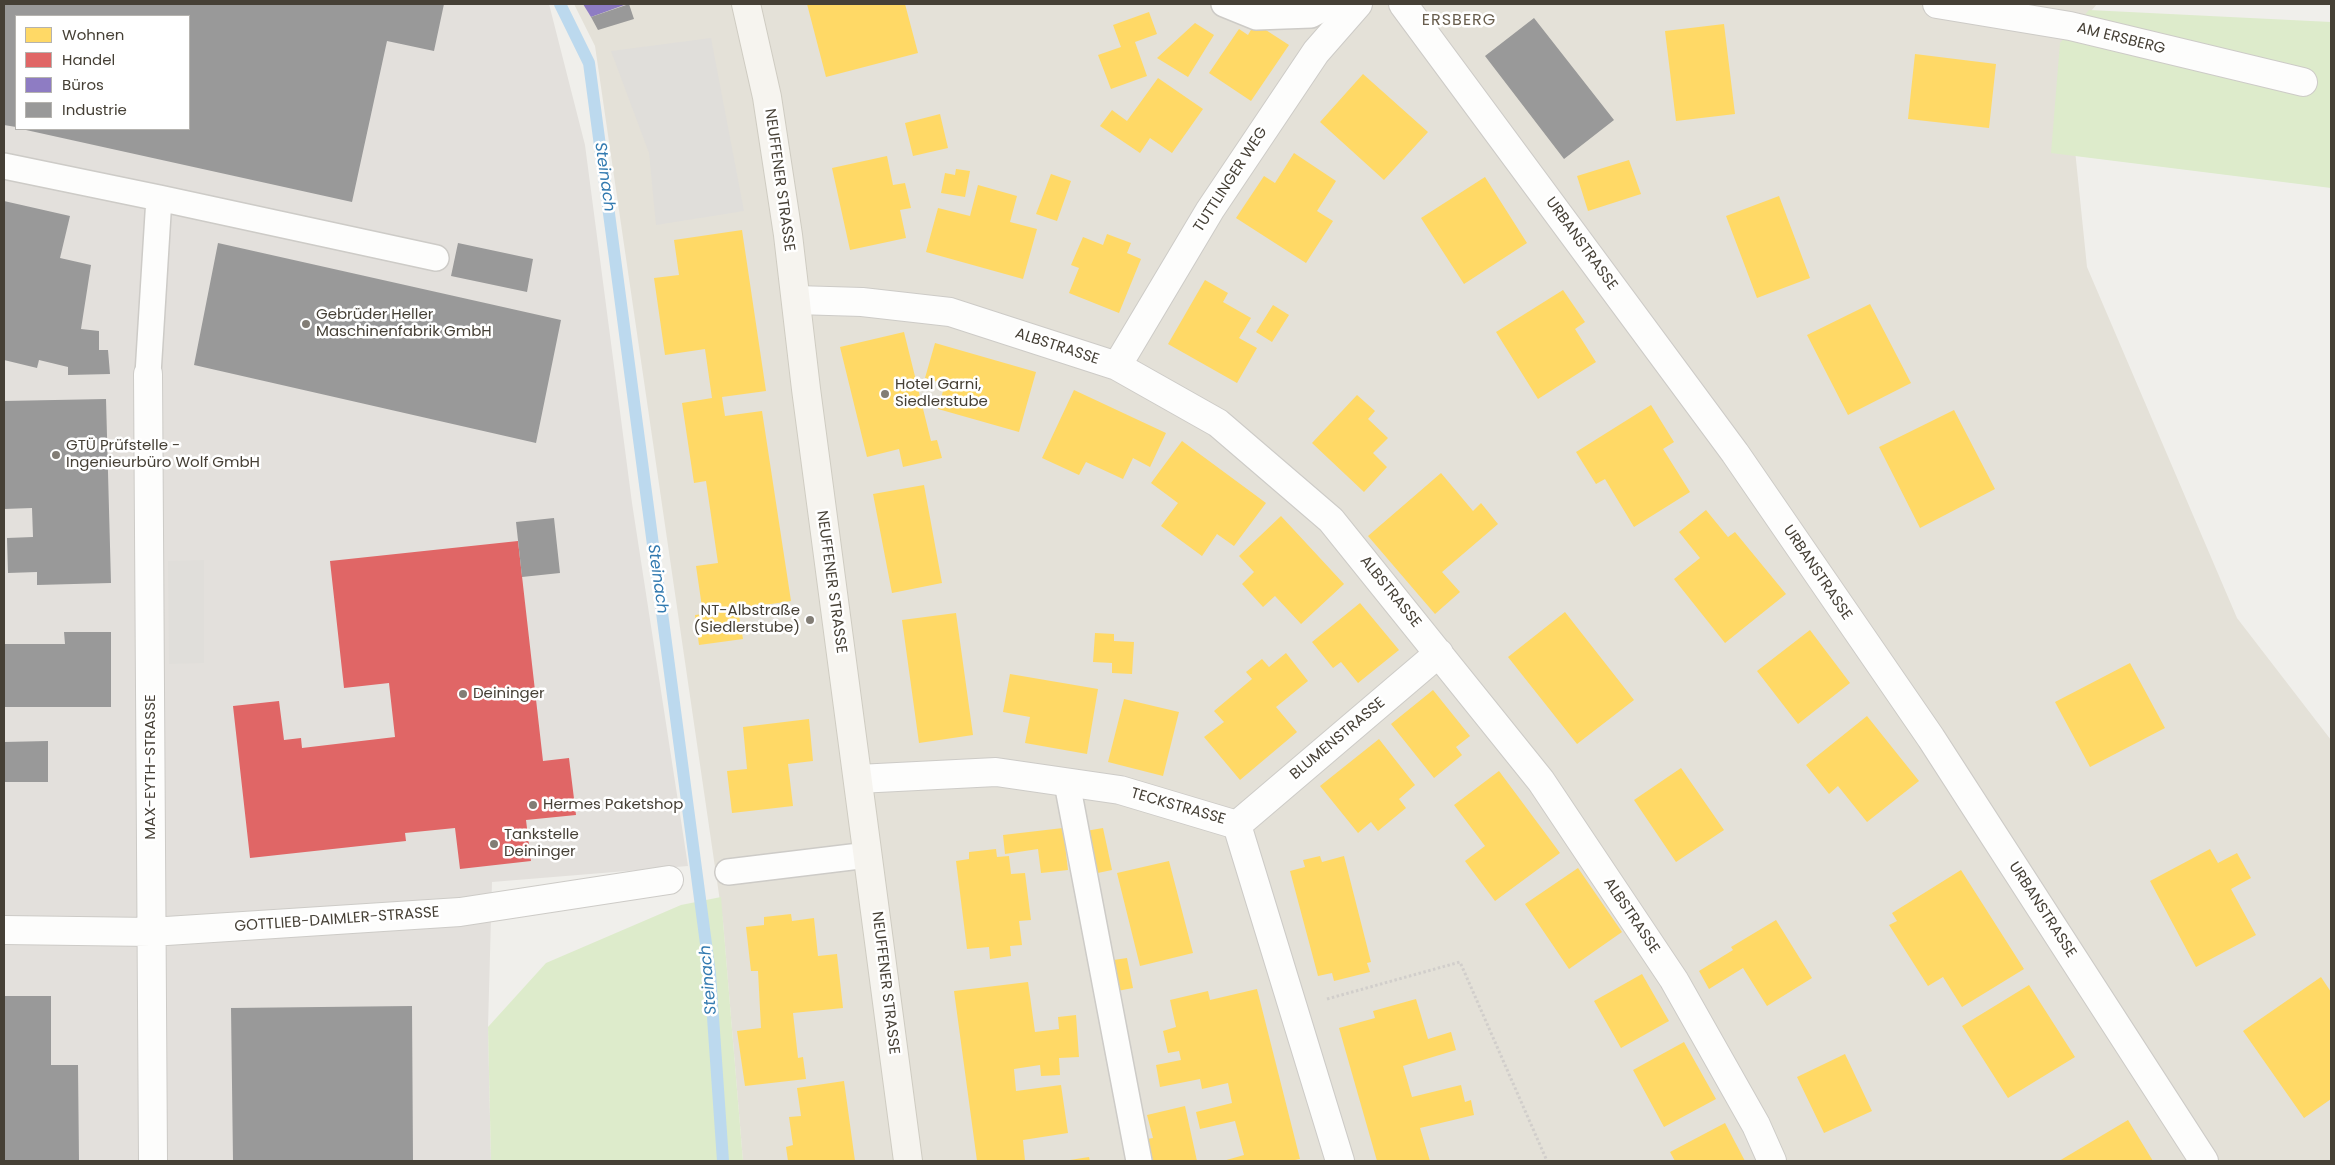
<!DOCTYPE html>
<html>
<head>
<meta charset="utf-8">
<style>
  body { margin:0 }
  #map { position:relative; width:2335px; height:1165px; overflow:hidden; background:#f0efeb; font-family:Poppins,sans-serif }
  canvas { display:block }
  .frame { position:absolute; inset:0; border:5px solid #464036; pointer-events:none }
  .legend { position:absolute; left:15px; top:15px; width:175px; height:115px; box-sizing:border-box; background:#fff; border:1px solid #b5b3af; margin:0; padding:6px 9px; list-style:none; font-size:15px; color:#464036 }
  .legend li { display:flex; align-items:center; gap:10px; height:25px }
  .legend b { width:25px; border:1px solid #b5b3af }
</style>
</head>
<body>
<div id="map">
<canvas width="2335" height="1165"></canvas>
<div class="frame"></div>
<ul class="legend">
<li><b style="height:14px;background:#ffd966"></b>Wohnen</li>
<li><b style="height:14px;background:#e06666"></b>Handel</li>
<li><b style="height:14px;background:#8e7cc3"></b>Büros</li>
<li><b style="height:14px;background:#999"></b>Industrie</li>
</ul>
</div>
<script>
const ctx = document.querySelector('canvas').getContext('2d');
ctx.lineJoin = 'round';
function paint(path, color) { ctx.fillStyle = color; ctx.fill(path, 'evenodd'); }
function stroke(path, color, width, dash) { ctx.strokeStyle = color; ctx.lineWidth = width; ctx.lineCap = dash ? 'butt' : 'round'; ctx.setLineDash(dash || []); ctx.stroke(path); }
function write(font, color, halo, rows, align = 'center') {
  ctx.font = font + ' Poppins,sans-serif'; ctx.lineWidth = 5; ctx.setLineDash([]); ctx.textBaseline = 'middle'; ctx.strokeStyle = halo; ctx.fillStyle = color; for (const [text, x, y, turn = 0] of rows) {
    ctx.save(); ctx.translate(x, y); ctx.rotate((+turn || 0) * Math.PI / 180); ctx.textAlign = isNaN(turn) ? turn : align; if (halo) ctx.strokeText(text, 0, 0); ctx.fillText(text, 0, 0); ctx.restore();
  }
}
paint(new Path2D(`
  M574,4H2097L2064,43L2087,267L2237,618L2331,740V1161H743L723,922L595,46Z`), '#e4e1d8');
paint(new Path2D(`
  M4,4H549L585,145L632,503L688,866L492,882L488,1027L491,1161H4ZM16,16H189V129H16Z`), '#e3e0dc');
paint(new Path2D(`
  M2089,10L2331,22V188L2051,153L2060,43Z
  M721,897L743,1161H491L488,1027L546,963L681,905Z`), '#ddebcb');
paint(new Path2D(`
  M711,38L744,211L656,225L649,153L611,51Z
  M204,560V663L169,664L168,561Z`), '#e0deda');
paint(new Path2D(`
  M807,4H905L918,53L826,77Z
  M1149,12L1157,34L1135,42L1147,76L1111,89L1098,55L1121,47L1113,25Z
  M1195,23L1214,35L1188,77L1157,58Z
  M1255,23L1289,45L1251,101L1209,73L1239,29L1248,35Z
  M1724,24L1735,114L1676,121L1665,31Z
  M1915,54L1996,64L1989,128L1908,119Z
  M1363,74L1428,132L1384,180L1320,122Z
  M1158,78L1203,109L1172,153L1150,138L1140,153L1100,126L1112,110L1127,121Z
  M940,114L948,148L913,156L905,123Z
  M1294,153L1336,181L1317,211L1333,221L1306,263L1236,218L1264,176L1275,183Z
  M887,156L893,185L905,183L911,208L900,210L906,238L850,250L832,168Z
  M1629,160L1641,194L1588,211L1577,176Z
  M956,169L970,171L965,197L941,193L945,173L955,175Z
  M1051,174L1071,181L1057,221L1036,214Z
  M1485,177L1527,243L1464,284L1421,218Z
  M978,185L1017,196L1010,222L1037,229L1023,279L926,252L938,208L970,216Z
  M1779,196L1810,278L1757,298L1726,216Z
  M742,230L766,391L722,397L725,416L762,411L791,601L738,609L743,639L699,645L695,615L703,614L696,566L718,563L706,481L694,483L682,403L712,398L705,349L665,355L654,278L679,275L674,240Z
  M1107,234L1131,243L1127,253L1141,259L1119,313L1069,293L1079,268L1071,265L1083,237L1103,245Z
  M1205,280L1228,293L1223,302L1251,318L1239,338L1257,348L1237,383L1168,344Z
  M1563,290L1585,322L1575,329L1596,362L1538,399L1496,332Z
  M1870,304L1911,383L1848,415L1807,335Z
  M1273,305L1289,315L1272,342L1256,332Z
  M904,332L931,441L937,440L942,458L903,467L899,449L867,457L840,347Z
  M935,343L1036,372L1019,432L938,409L945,384L925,378Z
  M1074,390L1166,433L1150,467L1133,458L1123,479L1086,462L1079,475L1042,458Z
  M1357,395L1375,411L1368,419L1388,438L1373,453L1387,467L1364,492L1312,443Z
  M1651,405L1674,442L1663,449L1690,492L1634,527L1605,479L1596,484L1576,452Z
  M1954,410L1995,489L1920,528L1879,447Z
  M1182,441L1266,503L1234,546L1217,534L1202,556L1161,526L1178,503L1151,483Z
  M1441,473L1473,511L1481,503L1498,524L1442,572L1460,592L1435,614L1368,536Z
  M924,485L942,583L892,593L873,494Z
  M1706,510L1728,537L1735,532L1786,594L1725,643L1674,579L1700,558L1679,532Z
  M1281,516L1344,584L1301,624L1275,596L1263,607L1242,584L1254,572L1239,556Z
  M1360,603L1399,650L1358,683L1341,662L1333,668L1312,642Z
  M1565,612L1634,700L1577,744L1508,657Z
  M956,613L973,735L919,743L902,620Z
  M1810,630L1850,683L1798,724L1757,671Z
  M1095,633L1114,634V641L1134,642L1132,674L1112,673V663L1093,662Z
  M1286,653L1308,681L1276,707L1297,732L1240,780L1204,737L1224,722L1214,711L1252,679L1246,672L1262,659L1269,667Z
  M2130,663L2165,728L2090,767L2055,702Z
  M1010,674L1098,689L1087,754L1025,743L1030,717L1003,712Z
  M1433,690L1470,736L1456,747L1462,755L1434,778L1391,724Z
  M1124,699L1179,712L1163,776L1108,762Z
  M1867,716L1919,781L1867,822L1838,786L1829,794L1806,765Z
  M809,719L813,761L788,764L793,806L732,813L727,771L747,769L743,727Z
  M1379,739L1415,785L1399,799L1406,808L1378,831L1371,822L1358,833L1320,786Z
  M1681,768L1724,830L1676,862L1634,800Z
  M1499,771L1560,853L1495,901L1465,861L1485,846L1454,805Z
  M1063,828L1068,870L1041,873L1038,849L1005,854L1003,835Z
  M1103,828L1112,870L1088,875L1080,832Z
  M996,849L997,857L1009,856L1011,874L1025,873L1031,920L1019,921L1022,945L1010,946L1011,956L990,959L989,947L967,949L956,861L969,859V852Z
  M2210,849L2218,863L2237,853L2251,878L2231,889L2256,935L2196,967L2150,881Z
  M1320,856L1322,862L1344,856L1371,962L1367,963L1370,972L1334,981L1332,973L1318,976L1290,871L1305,867L1303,860Z
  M1169,861L1193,953L1140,966L1117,873Z
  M1578,868L1622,932L1569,969L1525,904Z
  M1961,870L2024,969L1962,1007L1943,977L1928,986L1889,925L1897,921L1892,913Z
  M791,914L792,921L814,918L818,956L837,954L843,1008L793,1013L798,1058L803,1057L806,1079L745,1086L737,1031L761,1028L758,971H751L746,927L764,925V917Z
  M1776,920L1812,978L1767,1006L1743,968L1709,989L1699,971L1733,950L1731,947Z
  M1127,958L1133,988L1112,992L1107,961Z
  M1642,974L1669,1021L1621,1048L1594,1001Z
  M2321,977L2331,992V1099L2304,1118L2243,1031Z
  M1028,982L1035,1032L1059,1029L1058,1017L1076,1015L1079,1057L1059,1058L1060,1075L1041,1076L1040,1065L1014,1069L1016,1091L1061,1085L1068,1133L1023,1140L1025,1161H977L954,991Z
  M2029,985L2075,1057L2008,1098L1962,1026Z
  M1257,989L1300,1159L1290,1161H1223L1244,1155L1235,1121L1200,1129L1196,1112L1232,1103L1228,1083L1202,1089L1200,1079L1160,1087L1156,1065L1181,1060L1179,1051L1168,1053L1163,1031L1176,1027L1170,1000L1208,991L1210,1000Z
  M1416,999L1428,1039L1451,1032L1456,1050L1403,1066L1412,1097L1461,1085L1465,1102L1471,1100L1474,1115L1420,1128L1430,1161H1377L1339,1028L1375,1018L1373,1011Z
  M1684,1042L1716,1099L1664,1127L1633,1070Z
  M1845,1054L1872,1111L1824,1133L1797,1077Z
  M844,1081L855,1161H788L786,1147L793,1145L789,1117L801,1116L797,1088Z
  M1185,1106L1197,1161H1153L1147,1139L1153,1138L1147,1115Z
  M2128,1120L2153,1161H2059Z
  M1725,1123L1745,1161H1675L1670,1152Z
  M1089,1157L1090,1161H1070V1160Z`), '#ffd966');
paint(new Path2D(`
  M518,541L543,761L569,758L576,815L526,820L531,861L460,869L455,828L405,833L406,841L250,858L233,706L279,701L284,740L301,738L302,748L395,737L389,683L344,688L330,561Z`), '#e06666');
paint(new Path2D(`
  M583,4H627L591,17Z`), '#8e7cc3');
paint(new Path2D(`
  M4,4H444L434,51L387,41L352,202L26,130L189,129V16H16V127L4,125Z
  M629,4L634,19L598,30L591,17Z
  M1534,18L1614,120L1564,159L1485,56Z
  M4,201L70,216L60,258L91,265L81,329L99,331V350H108L110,374L68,375V367L39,360L37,368L4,360Z
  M218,243L561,320L536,443L194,365Z
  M458,243L533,259L527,292L451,276Z
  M106,399L111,583L37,585V572L8,573L7,538L33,537L32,508L4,509V401Z
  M554,518L560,573L522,577L516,522Z
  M64,632H111V707H4V644H65Z
  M48,741V782H4V742Z
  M4,996H51V1065H78L79,1161H4Z
  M412,1006L413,1161H233L231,1008Z`), '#999');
stroke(new Path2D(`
  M560,4L589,63L710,974L723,1161`), '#bcd9ee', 12);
const lane = new Path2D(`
  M1224,4L1256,17L1311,15L1332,4
  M4,166L159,198L148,374
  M159,198L436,258
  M1067,783L1139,1161
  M728,872L868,855`);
const street = new Path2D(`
  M1403,4L1735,453L1931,738L2204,1161
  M1937,4L2070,26L2303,82
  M796,300L862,302L950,312L1117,366L1218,423L1331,520L1541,781L1674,980L1756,1125L1772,1161
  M1117,366L1210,210L1316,52L1358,4
  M148,374L153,1161
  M858,779L996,772L1120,790L1237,825L1340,1161
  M1237,825L1439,653
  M4,930L151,932L460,912L669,880`);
const secondary = new Path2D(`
  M746,4L767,97L788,235L806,389L908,1161`);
stroke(lane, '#cdcbc7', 28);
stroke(street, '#cdcbc7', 30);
stroke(secondary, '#cfccc2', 30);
stroke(new Path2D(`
  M1327,999L1460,962L1547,1161`), '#d1cecb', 3, [2.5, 2.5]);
stroke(lane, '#fdfdfc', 25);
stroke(street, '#fdfdfc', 28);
stroke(secondary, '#f6f4ef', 28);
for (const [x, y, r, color] of [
  [306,324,5,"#827d75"],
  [885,394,5,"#827d75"],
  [56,455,5,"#827d75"],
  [810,620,5,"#827d75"],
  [463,694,5,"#827d75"],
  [533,805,5,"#827d75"],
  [494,844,5,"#827d75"]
]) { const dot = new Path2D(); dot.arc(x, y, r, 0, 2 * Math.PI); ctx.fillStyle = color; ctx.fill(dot); stroke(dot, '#fff', 2); }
write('15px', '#464036', '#fff', [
  ["AM ERSBERG",2121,39,14],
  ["NEUFFENER STRASSE",779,180,82],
  ["TUTTLINGER WEG",1231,180,-57],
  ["URBANSTRASSE",1581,244,54],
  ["ALBSTRASSE",1057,347,18],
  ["URBANSTRASSE",1817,573,56],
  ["NEUFFENER STRASSE",831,582,82],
  ["ALBSTRASSE",1390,592,51],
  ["BLUMENSTRASSE",1338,739,-40],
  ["MAX-EYTH-STRASSE",151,767,-90],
  ["TECKSTRASSE",1178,807,16],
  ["URBANSTRASSE",2042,910,57],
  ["ALBSTRASSE",1631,916,56],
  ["GOTTLIEB-DAIMLER-STRASSE",337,920,-4],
  ["NEUFFENER STRASSE",885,983,83]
]);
write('15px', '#464036', '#fff', [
  ["Gebrüder Heller",316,315],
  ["Maschinenfabrik GmbH",316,332],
  ["Hotel Garni,",895,385],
  ["Siedlerstube",895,402],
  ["GTÜ Prüfstelle -",66,446],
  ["Ingenieurbüro Wolf GmbH",66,463],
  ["NT-Albstraße",800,611,"right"],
  ["(Siedlerstube)",800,628,"right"],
  ["Deininger",473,694],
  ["Hermes Paketshop",543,805],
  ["Tankstelle",504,835],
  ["Deininger",504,852]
], 'left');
ctx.letterSpacing = '1px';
write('16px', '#695e4e', '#fff', [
  ["ERSBERG",1459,21]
]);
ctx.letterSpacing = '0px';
write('italic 16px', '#327ab0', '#fff', [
  ["Steinach",604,177,82],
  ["Steinach",657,579,82],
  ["Steinach",709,980,-95]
]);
</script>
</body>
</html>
